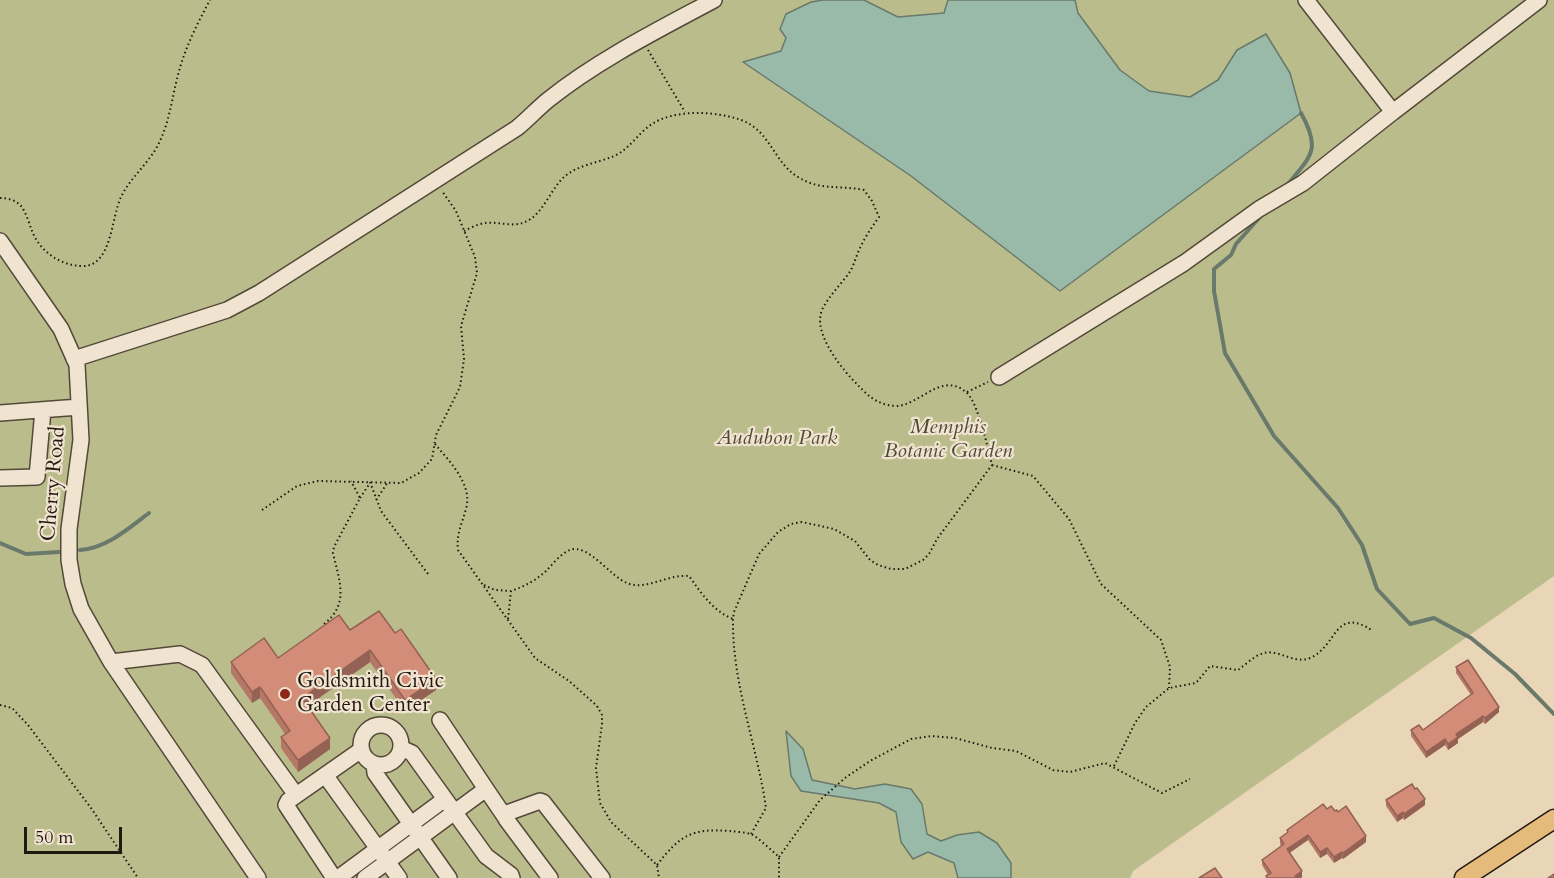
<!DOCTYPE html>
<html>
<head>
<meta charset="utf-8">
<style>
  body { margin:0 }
  #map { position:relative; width:1554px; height:878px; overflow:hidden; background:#e8d6b6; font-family:Cardo,serif }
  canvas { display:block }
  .scale { position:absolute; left:24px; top:827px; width:98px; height:27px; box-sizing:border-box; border:3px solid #211810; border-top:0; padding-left:8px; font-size:18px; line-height:21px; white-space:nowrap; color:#211810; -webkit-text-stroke:4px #f0e4d0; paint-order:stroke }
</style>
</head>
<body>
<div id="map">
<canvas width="1554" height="878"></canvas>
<div class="scale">50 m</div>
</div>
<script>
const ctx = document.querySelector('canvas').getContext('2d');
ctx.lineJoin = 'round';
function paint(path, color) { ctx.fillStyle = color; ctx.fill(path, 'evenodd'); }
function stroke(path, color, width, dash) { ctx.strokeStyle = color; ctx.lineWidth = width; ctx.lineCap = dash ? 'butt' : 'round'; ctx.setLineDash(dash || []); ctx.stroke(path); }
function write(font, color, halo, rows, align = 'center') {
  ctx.font = font + ' Cardo,serif'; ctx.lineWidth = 4.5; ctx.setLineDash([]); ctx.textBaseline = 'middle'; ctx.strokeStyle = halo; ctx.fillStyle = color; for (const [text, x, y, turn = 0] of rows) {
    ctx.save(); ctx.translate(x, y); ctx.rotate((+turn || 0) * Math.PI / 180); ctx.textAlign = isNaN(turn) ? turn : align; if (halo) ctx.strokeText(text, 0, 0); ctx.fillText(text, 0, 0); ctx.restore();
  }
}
paint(new Path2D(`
  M0,0H1554V576L1133,871L1130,878H0Z`), '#babd8b');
const water = new Path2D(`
  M823,0H864L898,17L944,13L948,0H1075L1078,13L1120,70L1149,91L1190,97L1218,80L1237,50L1266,34L1290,73L1301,113L1060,291L911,176L743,62L781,51L786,38L780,29L786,14L811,2Z
  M786,731L803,749L812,780L855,789L885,784L911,789L922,804L927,834L941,841L957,835L979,832L997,843L1011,863V878H958L954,863L928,852L913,859L901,842L896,812L879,803L801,791L791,776Z`);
paint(water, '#99baa8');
stroke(water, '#69796b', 1.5);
stroke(new Path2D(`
  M1288,184C1312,155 1321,149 1301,113
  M1260,217L1236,244L1231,255L1214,269V291L1225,353L1274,436L1338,508L1362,545L1377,589L1410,624L1434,618L1471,638L1515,674L1554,714
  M0,543L26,554L59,552
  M80,550C107,548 129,528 149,513`), '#69796b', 4);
const minor = new Path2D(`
  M1393,112L1539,0
  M0,241L61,329L77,365L81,440L69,529V560L73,584L81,609L111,662L258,878
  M74,359L227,310L259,293L517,128C528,119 537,109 548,100C598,60 658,30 714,0
  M999,377L1184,263L1259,209L1303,183L1393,112L1306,0
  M0,413L79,407
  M0,478L37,477L43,410
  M111,662L180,654L202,665L296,795
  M361 745a20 20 0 1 1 40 0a20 20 0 1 1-40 0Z
  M401,748L412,753L486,856L511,875L512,878
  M374,764L375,773L449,878
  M325,775L399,878
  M486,789L505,817
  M334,878L286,805L288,801L361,750
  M338,878L445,799
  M365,878L486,789L440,720
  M550,878L506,819L507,813L540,801L543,802L602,878`);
const major = new Path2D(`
  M1464,878L1554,819`);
stroke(minor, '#53483a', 18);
stroke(major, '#211810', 21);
stroke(new Path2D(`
  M648,50L685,112
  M0,198C7,198 16,200 21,206C26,212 29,223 32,231C40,251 59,265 81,266C112,268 111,218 121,197C130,178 148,164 158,145C170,122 172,96 179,71C186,46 198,22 210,0
  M464,231C470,228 478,224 485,223C500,221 515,229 529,220C544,211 551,189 564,177C577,165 598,163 614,156C630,149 638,133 652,124C675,109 716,111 741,120C770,130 774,163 798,177C820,191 840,185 864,190L872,201L879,217C872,227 865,237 860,248C856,256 854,266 849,273C841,284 831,294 824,306C810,328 837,362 851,378C865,392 874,405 896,406C919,406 942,370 967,393C978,403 988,449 992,465L937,539L929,554L923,560L905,569H891L878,565L870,560L855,541L834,529L802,522L791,524L778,532L759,554L734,612L733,619C732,684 757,745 766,808L751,834
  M967,392L988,382
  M435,444C449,461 473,484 466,509C462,524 456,534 458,550L535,658L569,681L597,706L602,715V724L596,768L600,803L611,822L657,865L659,878
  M992,465L1033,476L1069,519L1101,584L1161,640L1170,667L1169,688
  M370,482L381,511L428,574
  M360,498L370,483
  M376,500L388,482
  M262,510L297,486L318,481L401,483L419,473L432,459L436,435L460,387L464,359L461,326L477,273L475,257L456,211L442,191
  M484,585L495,590L511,591
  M508,619L511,591C525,586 535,581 546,571C553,564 561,553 570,550C588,543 611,577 627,583C646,591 667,574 689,576C702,594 713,611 733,619
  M324,624C350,604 339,580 333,553L334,547L360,498L351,481
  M0,705L12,708L28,725L91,808L138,878
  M1114,766L1135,723L1146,707L1169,688L1196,683L1210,666L1238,670C1245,665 1253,657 1261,654C1277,647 1293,665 1310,658C1338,646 1334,605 1373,631
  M779,857L820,800L845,778L870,761L911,739L931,736L955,738L992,748L1016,751L1053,770L1070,772L1105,763L1162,793L1190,779
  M657,865C680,835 692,828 730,831C737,832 747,832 753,835C762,841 771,850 779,857V878`), '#211810', 2, [1.5, 3]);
stroke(minor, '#f0e4d0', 15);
stroke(major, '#e4bb7b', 18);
paint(new Path2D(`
  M350,630L395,633L436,690L405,711L370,662L307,706L330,749L298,772L281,748V737L285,734L260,698L252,703L231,673V662L278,658Z
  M1456,667L1499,712L1485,724L1483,722L1458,739V743L1448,750L1445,745L1426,758L1411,736V730H1423L1471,695L1456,673Z
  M1386,800L1425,805L1404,820L1403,818L1397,822L1386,806Z
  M1327,809L1335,811L1366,842L1343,859L1342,858L1334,863L1327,854L1320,858L1308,840L1290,853L1302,877L1301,878H1266V876L1268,875L1262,865V860L1281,846L1280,844V838L1287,833V830Z`), '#b57867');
paint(new Path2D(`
  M370,650V662L302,710V698Z
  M436,679V690L405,711V700Z
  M260,687V698L252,703V692Z
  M1499,707V712L1485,724V718Z
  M1483,716V722L1458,739V743L1448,750V744L1456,734Z
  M330,738V749L298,772V760Z
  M1445,739V745L1426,758V752Z
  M1425,799V805L1404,820V814Z
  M1403,812V818L1397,822V816Z
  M1308,835V840L1287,854V849Z
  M1366,836V842L1343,859V853Z
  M1327,848V854L1320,858V852Z
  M1342,852V858L1334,863V857Z
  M1302,871V877L1301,878H1295V876Z`), '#936254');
const building = new Path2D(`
  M379,611L395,633L401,629L436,679L405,700L370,650L302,698L330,738L298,760L281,737L290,731L260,687L252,692L231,662L264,638L278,658L339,615L350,630Z
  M1468,660L1499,707L1485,718L1483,716L1456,734L1458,737L1448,744L1445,739L1426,752L1411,730L1419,725L1423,730L1473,693L1456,667Z
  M1412,784L1415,789L1417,788L1425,799L1404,814L1403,812L1397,816L1386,800Z
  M1323,804L1327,809L1331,806L1335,811L1337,810L1338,812L1346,806L1366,836L1343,853L1342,852L1334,857L1327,848L1320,852L1308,835L1287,849L1302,871L1295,876L1296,878H1267L1266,876L1271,873L1262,860L1284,844L1280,838L1288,832L1287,830Z
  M1215,868L1222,878H1199Z
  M1554,874V878H1548Z`);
paint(building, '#d28c78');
stroke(building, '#936254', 1.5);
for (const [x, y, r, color] of [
  [285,694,6,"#8f2418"]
]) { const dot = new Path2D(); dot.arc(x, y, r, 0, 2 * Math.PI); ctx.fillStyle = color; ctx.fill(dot); stroke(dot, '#f0e4d0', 2); }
write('italic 21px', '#4f4a35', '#f0e4d0', [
  ["Memphis",948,428],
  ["Botanic Garden",948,452],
  ["Audubon Park",777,439]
]);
write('21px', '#211810', '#f0e4d0', [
  ["Cherry Road",54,484,-85]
]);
write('21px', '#211810', '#f0e4d0', [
  ["Goldsmith Civic",297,682],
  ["Garden Center",297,706]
], 'left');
</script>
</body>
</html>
